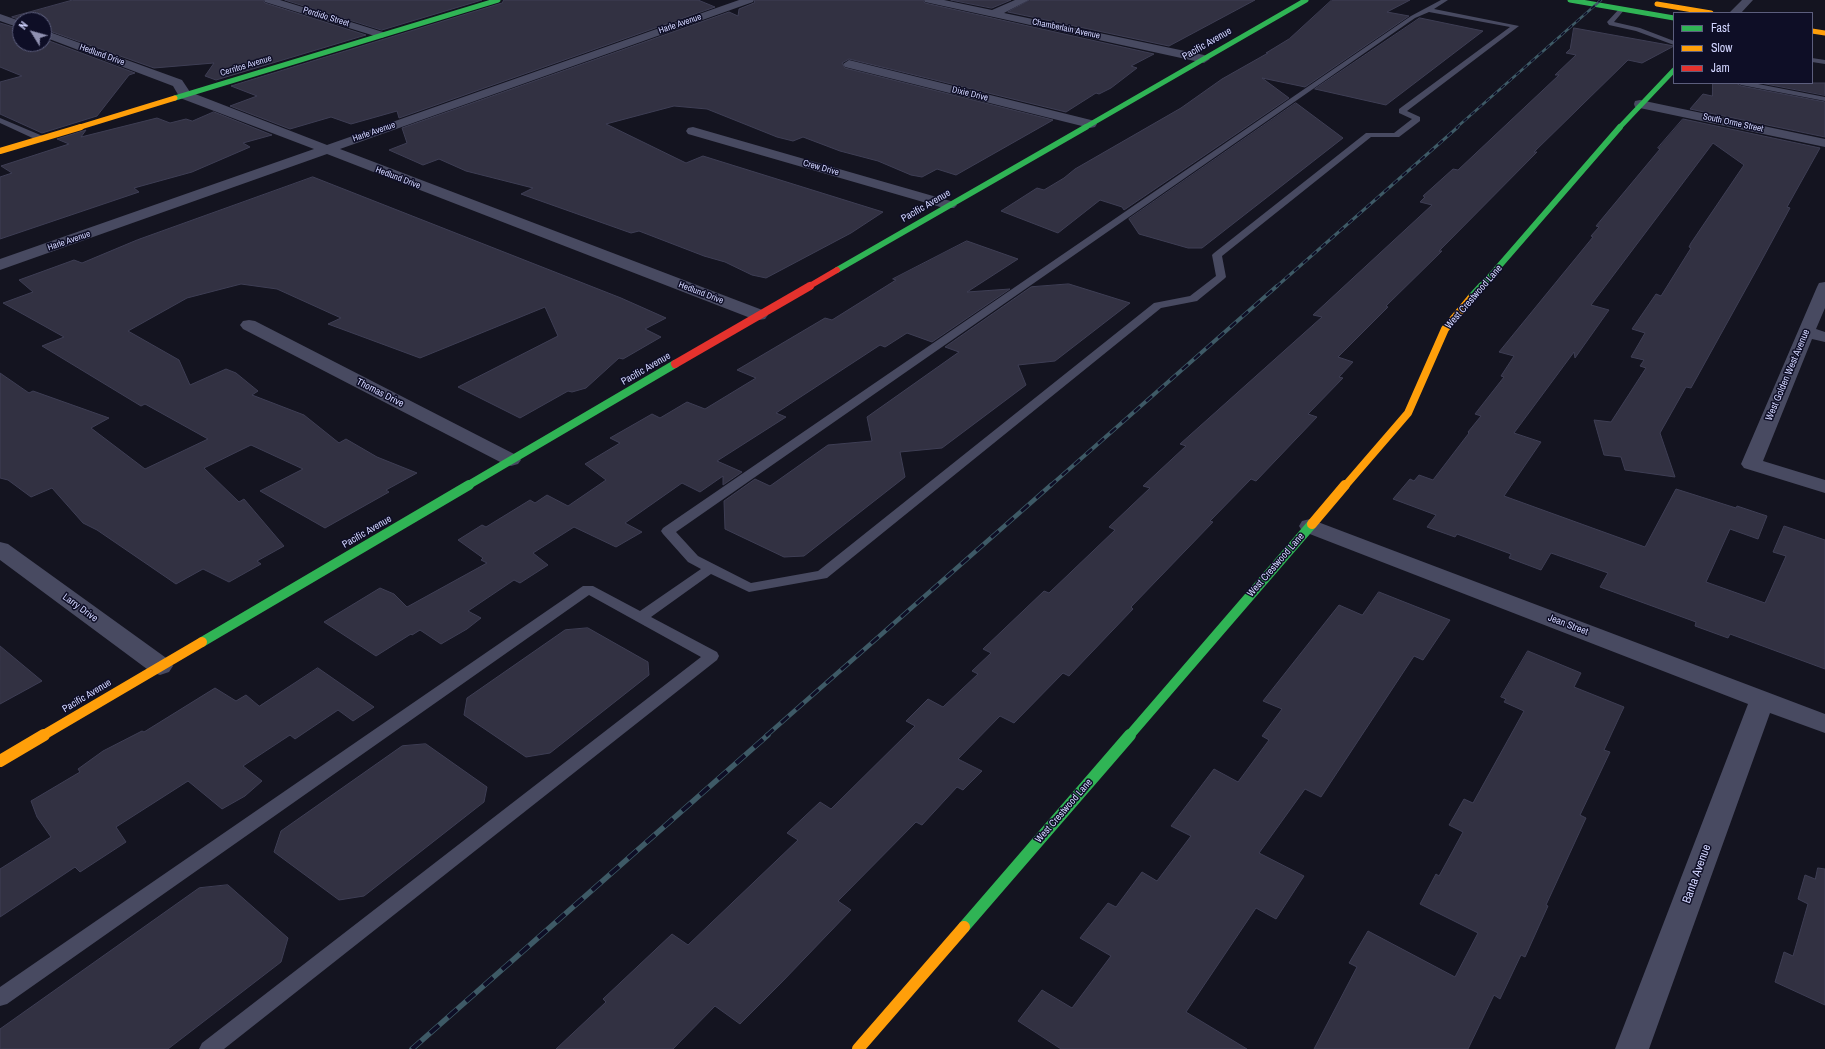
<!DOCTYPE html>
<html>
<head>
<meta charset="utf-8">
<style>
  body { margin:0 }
  #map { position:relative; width:1825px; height:1049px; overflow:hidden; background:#141420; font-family:"Archivo Narrow",sans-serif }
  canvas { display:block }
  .legend { position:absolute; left:1673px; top:12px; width:140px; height:72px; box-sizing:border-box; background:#0e0e26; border:1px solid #5c5e7d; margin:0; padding:5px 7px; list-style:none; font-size:12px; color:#d2d5ff }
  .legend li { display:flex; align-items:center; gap:8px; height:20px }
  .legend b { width:20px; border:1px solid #5c5e7d }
  .north { position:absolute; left:12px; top:12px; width:40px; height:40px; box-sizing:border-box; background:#0e0e26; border:1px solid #5c5e7d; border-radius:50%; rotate:307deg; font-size:11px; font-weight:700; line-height:16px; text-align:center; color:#d2d5ff }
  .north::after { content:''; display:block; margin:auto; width:14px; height:18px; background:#9091b1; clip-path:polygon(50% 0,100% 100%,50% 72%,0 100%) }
</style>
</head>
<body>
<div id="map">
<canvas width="1825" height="1049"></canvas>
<ul class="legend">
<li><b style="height:5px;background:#30b455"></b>Fast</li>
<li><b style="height:5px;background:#ff9f0a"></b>Slow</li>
<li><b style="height:5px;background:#e5322d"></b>Jam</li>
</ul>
<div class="north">N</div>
</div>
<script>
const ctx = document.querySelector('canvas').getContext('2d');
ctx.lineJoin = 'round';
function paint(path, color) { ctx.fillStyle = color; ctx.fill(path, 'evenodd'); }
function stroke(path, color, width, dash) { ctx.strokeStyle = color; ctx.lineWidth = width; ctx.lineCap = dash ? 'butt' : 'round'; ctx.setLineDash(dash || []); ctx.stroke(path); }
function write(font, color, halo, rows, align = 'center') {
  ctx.font = font + ' "Archivo Narrow",sans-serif'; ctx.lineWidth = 3; ctx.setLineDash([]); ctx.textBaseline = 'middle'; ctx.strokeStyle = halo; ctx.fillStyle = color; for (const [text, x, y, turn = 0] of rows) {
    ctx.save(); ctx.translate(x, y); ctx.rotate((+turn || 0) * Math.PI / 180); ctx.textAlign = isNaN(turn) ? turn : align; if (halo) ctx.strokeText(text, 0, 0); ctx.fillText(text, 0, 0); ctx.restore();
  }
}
const building = new Path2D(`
  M73,0H263L265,3L366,35L216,80L205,76L214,63L154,68L44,29V20H21L12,17Z
  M285,0H482L382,30Z
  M504,0H698L715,7L399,118L397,111L351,124L331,117L290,129L230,106L257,96L231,86L502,3Z
  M755,0H923L925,3L1154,54L1131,66L1137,68L1111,88L1099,94L1096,93L1066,112L849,59L842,63L845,68L1053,120L956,175L937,169L922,177L911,175L878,161L840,151L803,137L793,141L777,137L707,109L674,106L606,124L686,163L703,156L883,212L851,233L766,278L752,275L725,262L704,256L639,231L631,233L521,194L533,188L466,171L439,159L423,165L389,150L407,143L402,128L729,12L738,16L739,9L754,3Z
  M951,0H1011L992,8Z
  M1030,0H1255L1169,46L1008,12Z
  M1332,0H1410L1387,12L1409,16L1305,87L1262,78L1289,98L1124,210L1122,207L1100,200L1058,233L1001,211L1037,188L1044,190L1064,178L1075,169L1181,108L1222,79L1268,53H1266L1289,39Z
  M1420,18L1483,31L1386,105L1315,89Z
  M0,23L20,29V44H44V39L135,73L129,75L97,116L42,133L0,114V82L22,76L0,67Z
  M1574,28L1674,46L1642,63L1628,60L1534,152H1537L1439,251H1442L1386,306L1388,307L1338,357L1353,362L1339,377L1343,378L1308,414L1317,417L1256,481L1251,479L1210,521L1213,522L1131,607L1133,609L1069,676L1063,673L1014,723L1000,716L958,759L982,771L963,790L957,787L922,825L916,822L838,901L851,910L782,982L740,1024L715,1006L673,1049H556L606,1002L603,999L672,934L688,945L798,840L787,833L820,802L831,809L915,726L906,721L928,699L943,707L978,674L972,671L991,653L983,649L1044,591L1049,593L1115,530L1109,527L1150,488L1143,486L1186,446L1180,444L1322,317L1313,315L1432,205L1420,202L1425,197L1423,196L1453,169L1458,170L1559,75H1555L1576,55L1566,53L1570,49Z
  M1713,83H1736L1741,86L1825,102V137L1690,109L1703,94L1712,96Z
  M1761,83H1825V95Z
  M1296,103L1343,138L1202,248H1188L1139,234L1129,219Z
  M214,112L272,135L243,143L250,147L192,172L134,188L139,192L0,239V177L12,173L1,166L69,144L57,139L86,130L81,137L157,118L170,123L186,119L192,121Z
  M1683,119L1820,148L1787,207L1790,208L1758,267L1691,388L1686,387L1660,433L1675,477L1625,470L1621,457L1604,455L1594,420L1611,422L1646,368L1640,366L1644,360L1631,357L1645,333L1632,329L1656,294L1661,296L1691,248L1689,247L1691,243L1744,165L1713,143L1591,305L1609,310L1575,358L1574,352L1514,433L1541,442L1504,496L1645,547L1676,489L1736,508L1737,506L1767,516L1758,539L1730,529L1706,582L1765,603L1786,556L1773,552L1784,526L1825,540V669L1730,634L1728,638L1695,626L1696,622L1600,587L1608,573L1554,554L1551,553L1541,570L1509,558L1511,554L1457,534L1455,537L1427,527L1436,515L1393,499L1410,479L1414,481L1419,475L1433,480L1469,433L1468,432L1481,416L1475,414L1504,377L1501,376L1514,356L1499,352L1593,237L1591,236L1599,227L1596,226L1660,149L1658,148Z
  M313,177L621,298L666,318L645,329L661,337L623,359L619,358L586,388L572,392L568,391L520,418L458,387L558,336L545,307L420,358L328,324L341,318L277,289L241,284L187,298L128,331L179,360L190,385L226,369L236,373L258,391L252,395L304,415L339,443L346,439L377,457L417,473L386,490L389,492L325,528L260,491L303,469L251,445L204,468L239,502L244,499L284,546L257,561L261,564L229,582L203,569L176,584L97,530L83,523L52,488L31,497L8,480L0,478V373L29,393L33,391L109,418L91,428L145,469L208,439L145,404L141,406L42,346L64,337L3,303L33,292L19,280L74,260L82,263L137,240Z
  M967,241L1018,259L967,292L1010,289L932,342L907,333L885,347L880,345L776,413L786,417L717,461L742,472L723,485V476L700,492L682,483L625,523L642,532L616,547L574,527L533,553L548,565L520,583L514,580L468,611L481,618L467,629L441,644L420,630L412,635L411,634L376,656L324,622L380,588L394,594L407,607L487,563L481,560L483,558L458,540L482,525L486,527L530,500L535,503L547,495L568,506L606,480L585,464L620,443L610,438L652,414L660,418L687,402L705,409L756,378L737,370L825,318L832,320L896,280L893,279Z
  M1069,284L1130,303L1055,361L1018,365L1026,385L942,448L900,452L905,477L804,556L784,557L725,529L724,501L755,479L770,486L828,445L872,441L867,417L959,352L945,347L1031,287Z
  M1379,592L1450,620L1423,660L1414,656L1321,797L1305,789L1259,853L1304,876L1276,919L1256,908L1186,1012L1247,1049H1061L1018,1021L1042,990L1072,1008L1111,956L1080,938L1108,903L1116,907L1142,872L1157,881L1191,836L1171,826L1214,769L1238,782L1269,740L1262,736L1282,709L1263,701L1339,605L1362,615Z
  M588,628L648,662L649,675L550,753L526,757L464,715L467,698L565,630Z
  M0,646L42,681L0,704Z
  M1528,651L1581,673L1574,687L1624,707L1604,750L1610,752L1580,815L1586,818L1546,905L1548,906L1525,957L1521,955L1500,999L1494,995L1468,1049H1314L1357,967L1349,963L1368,931L1455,977L1478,933L1420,904L1436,874L1439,876L1463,832L1449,825L1464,799L1473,803L1524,711L1504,702L1506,699L1501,697Z
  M318,668L374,707L353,721L338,710L295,739L290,735L243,766L262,781L245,796L222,809L188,781L116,827L126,842L80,872L75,867L0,917V869L51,837L37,817L31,801L80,772L78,769L103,751L142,731L144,732L215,688L236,701L246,695L259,706Z
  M426,744L487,787L484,802L364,896L339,900L274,852L281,831L402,746Z
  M1818,868L1825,869V1005L1775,982L1784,952L1793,956L1808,904L1798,899L1805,875L1815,879Z
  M228,885L288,938L281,962L168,1049H0V1029L199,888Z`);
paint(building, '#323142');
stroke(building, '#3e3e54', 1);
paint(new Path2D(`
  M1441,0H1448L1434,9L1519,26L1407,111L1420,117V121L1399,137H1371L1222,256L1226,277L1224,279L1197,301L1161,308L827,578L749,592L711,574L651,617L717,652L719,656L717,660L224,1049H199L202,1043L701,657L589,595L7,1004L0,1006V987L583,586H593L640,611L701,569L688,562L663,534L661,531L663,528L1411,16ZM1429,12L1510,27L1399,109V113L1412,119L1394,133H1366L1214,253L1212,255L1216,276L1190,296L1154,303L818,571L751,583L698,556L676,532L1415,18Z
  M1620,8L1625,9L1614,22L1640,28L1674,41V45L1636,31L1609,25L1607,22Z
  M1812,58L1825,60V64L1812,62Z
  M1737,83H1753L1825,97V101L1741,85Z
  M0,118L45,137L46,139L39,141L0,123Z`), '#484a61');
paint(new Path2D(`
  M264,0H280L386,33L388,35L382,38L378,37L265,2Z
  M739,0H754L753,2L340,149L765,311L768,315L765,319L759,320L753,319L327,154L0,270V259L314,149L180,98L173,86L44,37V30L182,80L190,92L327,145Z
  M924,0H944L992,10L1015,0H1029L1004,13L1204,55L1210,59L1204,63L925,2Z
  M1742,0H1753L1741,13H1729Z
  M0,14L20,21V28L0,21Z
  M849,60L1095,121L1097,124L1095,127L1090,128L845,67L843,64Z
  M1640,100L1825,139V147L1635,107L1634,104L1635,101Z
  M693,127L954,202L957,205L954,208H944L688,134L686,131L688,128Z
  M1825,282V308L1816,329L1825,332V342L1812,339L1763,461L1825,480V493L1744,468L1741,464L1817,287L1819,283Z
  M249,320L255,321L518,456L521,460L518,464L511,466L504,464L243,329L240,325L243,321Z
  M1310,519L1825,714V733L1770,713L1649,1049H1615L1748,704L1302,531L1299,526L1302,521Z
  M0,542L8,544L169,660L173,666L169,672L160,675L151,672L0,560Z`), '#484a61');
stroke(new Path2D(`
  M1570,0L1674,18
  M175,98L498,0
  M1084,128L1306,0
  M1619,128L1674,70`), '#30b455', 5);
stroke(new Path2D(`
  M837,270L1086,127
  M1481,287L1620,127`), '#30b455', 6);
stroke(new Path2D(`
  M1471,298L1482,286
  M467,486L675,364`), '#30b455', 8);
stroke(new Path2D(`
  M202,642L469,485
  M1129,736L1312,524`), '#30b455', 10);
stroke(new Path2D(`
  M964,927L1130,735`), '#30b455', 12);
stroke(new Path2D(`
  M1657,4L1711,13
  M1812,31L1825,33
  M77,128L175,98`), '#ff9f0a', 5);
stroke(new Path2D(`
  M0,151L81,127`), '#ff9f0a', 6);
stroke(new Path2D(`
  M1345,486L1408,413L1445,329L1471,298`), '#ff9f0a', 8);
stroke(new Path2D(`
  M1312,524L1345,485
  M42,736L202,642`), '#ff9f0a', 10);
stroke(new Path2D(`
  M0,761L44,735
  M858,1049L964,927`), '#ff9f0a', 12);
stroke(new Path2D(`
  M808,287L837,270`), '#e5322d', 6);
stroke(new Path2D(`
  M675,364L810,286`), '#e5322d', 8);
const railFar4 = new Path2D(`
  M1456,128L1601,0`);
const railFar3 = new Path2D(`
  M1276,287L1458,127`);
const railFar2 = new Path2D(`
  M1050,486L1277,286`);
const railFar1 = new Path2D(`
  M766,736L1051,485`);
const rail = new Path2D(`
  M412,1049L768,735`);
stroke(railFar4, '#3e5a66', 2.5);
stroke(railFar3, '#3e5a66', 3);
stroke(railFar2, '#3e5a66', 4);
stroke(railFar1, '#3e5a66', 4.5);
stroke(rail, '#3e5a66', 5.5);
stroke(railFar4, '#0e0e26', 1.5, [5]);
stroke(railFar3, '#0e0e26', 2, [6]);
stroke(railFar2, '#0e0e26', 2.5, [8]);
stroke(railFar1, '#0e0e26', 3, [10]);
stroke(rail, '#0e0e26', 4, [12]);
write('9px', '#d2d5ff', '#0e0e26', [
  ["Perdido Street",326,17,17],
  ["Harle Avenue",680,24,-19],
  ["Chamberlain Avenue",1066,29,12],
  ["Hedlund Drive",102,55,20],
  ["Cerritos Avenue",246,66,-17],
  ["Dixie Drive",970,94,14],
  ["South Orme Street",1733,123,12],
  ["Harle Avenue",374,132,-19],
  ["Crew Drive",821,168,16],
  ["Hedlund Drive",398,178,21],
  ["Harle Avenue",69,241,-19],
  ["Hedlund Drive",701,293,21]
]);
write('10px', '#d2d5ff', '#0e0e26', [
  ["Pacific Avenue",1207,44,-30],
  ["Pacific Avenue",926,206,-30],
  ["West Crestwood Lane",1474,297,-49],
  ["Pacific Avenue",646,369,-30],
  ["West Golden West Avenue",1788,375,-67],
  ["Thomas Drive",380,393,27],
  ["Pacific Avenue",367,532,-30],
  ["West Crestwood Lane",1276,565,-49],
  ["Larry Drive",80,608,36],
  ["Jean Street",1568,625,21],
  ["Pacific Avenue",87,696,-31],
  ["West Crestwood Lane",1064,811,-49]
]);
write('12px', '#d2d5ff', '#0e0e26', [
  ["Banta Avenue",1697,874,-70]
]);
</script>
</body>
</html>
